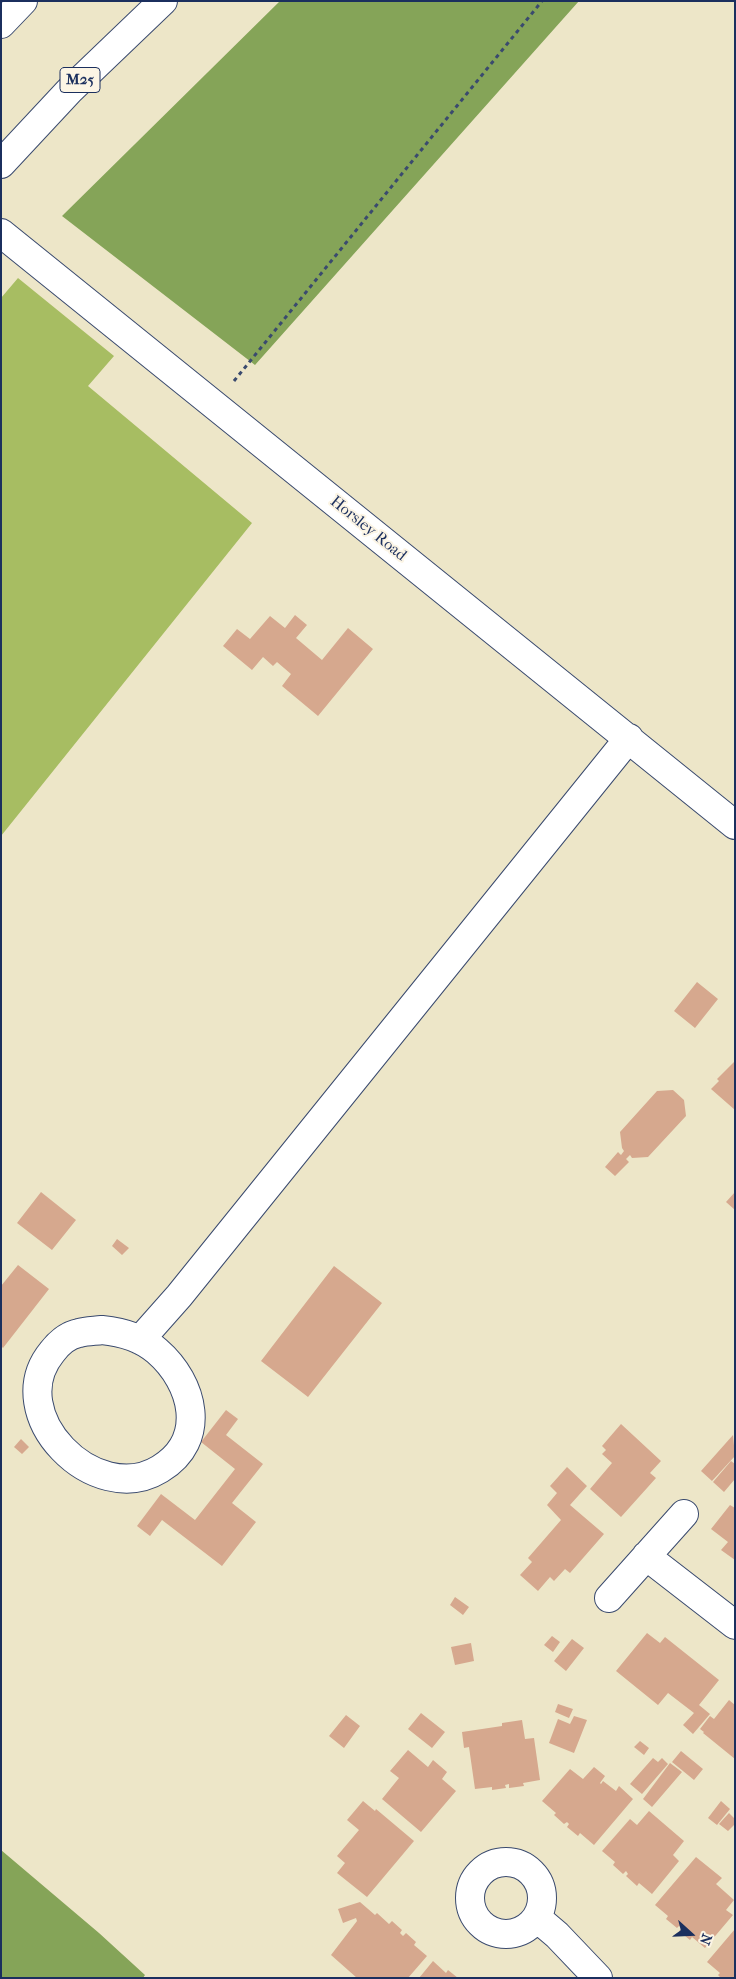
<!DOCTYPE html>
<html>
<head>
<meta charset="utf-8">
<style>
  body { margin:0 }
  #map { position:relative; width:736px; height:1979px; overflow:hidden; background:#ede6c8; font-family:"IM FELL French Canon",serif }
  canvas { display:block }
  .frame { position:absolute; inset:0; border:2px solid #1b2f5e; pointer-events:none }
  .north { position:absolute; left:666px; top:1909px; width:50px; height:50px; -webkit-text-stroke:4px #fcf5e5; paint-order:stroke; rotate:110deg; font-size:14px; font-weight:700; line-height:20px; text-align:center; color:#1b2f5e }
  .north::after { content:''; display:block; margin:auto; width:18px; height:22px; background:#1b2f5e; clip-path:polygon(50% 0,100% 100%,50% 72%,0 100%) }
</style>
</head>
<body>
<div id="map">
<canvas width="736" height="1979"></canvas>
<div class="frame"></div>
<div class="north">N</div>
</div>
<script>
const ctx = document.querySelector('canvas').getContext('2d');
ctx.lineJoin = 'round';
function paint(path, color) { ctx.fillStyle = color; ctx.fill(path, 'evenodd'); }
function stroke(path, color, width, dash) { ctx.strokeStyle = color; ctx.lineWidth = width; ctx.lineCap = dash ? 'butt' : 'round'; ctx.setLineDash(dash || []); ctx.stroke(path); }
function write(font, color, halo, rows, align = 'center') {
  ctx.font = font + ' "IM FELL French Canon",serif'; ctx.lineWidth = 4; ctx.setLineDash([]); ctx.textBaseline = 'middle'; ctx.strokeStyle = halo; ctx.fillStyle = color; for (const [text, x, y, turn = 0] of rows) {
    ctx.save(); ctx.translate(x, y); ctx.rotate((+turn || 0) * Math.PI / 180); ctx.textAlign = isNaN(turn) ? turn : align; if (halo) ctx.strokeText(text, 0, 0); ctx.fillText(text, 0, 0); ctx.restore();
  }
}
paint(new Path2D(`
  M18,278L114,356L88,386L252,523L1,836V298Z`), '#a7bd62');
paint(new Path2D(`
  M280,1H579L255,365L62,216Z
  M1,1850L99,1933L145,1975L143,1978H1Z`), '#85a458');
paint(new Path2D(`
  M295,615L307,625L296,638L322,660L348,628L373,649L318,716L282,686L291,674L277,662L273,666L263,657L252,670L223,646L237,629L250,639L270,616L285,628Z
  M697,982L718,999L695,1028L674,1011Z
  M735,1061V1110L711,1089L719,1081L717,1079Z
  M673,1090L684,1100L686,1116L648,1157L632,1158L630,1155L626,1159L629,1162L615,1176L605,1167L618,1152L621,1155L624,1151L622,1148L620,1132L657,1091Z
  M41,1192L76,1220L52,1250L17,1223Z
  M735,1192V1210L726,1202Z
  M117,1239L129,1248L122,1255L112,1246Z
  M18,1265L49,1289L3,1348L1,1346V1286Z
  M334,1266L382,1303L308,1397L261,1361Z
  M226,1410L238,1419L226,1435L263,1464L232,1503L256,1522L222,1566L162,1520L150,1536L137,1526L161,1494L195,1520L235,1469L201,1442Z
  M621,1424L661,1461L650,1473L656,1478L621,1517L590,1489L612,1463L602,1454L606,1450L602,1446Z
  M733,1435L735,1456L712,1481L701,1471Z
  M21,1439L29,1447L22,1454L14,1447Z
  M731,1461L735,1464V1479L724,1492L713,1482Z
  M567,1467L587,1486L570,1505L604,1534L570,1573L565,1569L554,1581L550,1577L538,1591L520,1575L532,1562L528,1558L561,1520L547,1505L557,1493L550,1486Z
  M730,1505L735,1508V1560L721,1550L728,1542L711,1529Z
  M455,1597L469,1607L463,1615L450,1605Z
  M647,1633L660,1643L665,1637L719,1680L699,1705L710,1714L693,1734L683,1725L694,1713L668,1693L658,1705L616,1671Z
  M552,1636L560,1642L553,1652L544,1645Z
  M572,1639L584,1648L566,1671L554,1661Z
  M471,1643L474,1661L455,1665L451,1647Z
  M729,1700L735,1705V1759L703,1733L704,1732L700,1729L710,1716L714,1719Z
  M558,1704L573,1709L569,1718L555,1712Z
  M421,1713L445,1732L432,1748L408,1729Z
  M346,1715L360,1726L344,1748L329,1736Z
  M574,1716L587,1720L574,1753L549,1743L558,1719L570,1724Z
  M522,1720L525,1739L534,1738L540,1780L523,1783L524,1786L509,1788V1784L505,1785L506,1788L492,1790V1787L475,1789L469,1747L464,1748L462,1732L502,1726V1723Z
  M640,1741L649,1748L644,1755L634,1747Z
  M408,1750L428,1767L433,1760L447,1772L442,1779L456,1791L421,1832L382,1799L399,1778L390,1771Z
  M681,1751L703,1769L694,1780L672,1762Z
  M653,1758L658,1762L662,1758L668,1764L642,1794L630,1784Z
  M670,1763L682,1772L652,1807L643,1799Z
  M594,1767L605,1776L600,1783L601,1784L603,1781L616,1791L619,1786L633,1799L594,1845L580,1833L578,1836L567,1827L569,1824L567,1822L564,1824L554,1815L556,1813L542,1801L570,1769L583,1779Z
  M363,1801L375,1811L376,1809L414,1841L367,1897L337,1873L345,1863L337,1856L359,1830L347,1820Z
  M721,1801L730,1809L717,1825L708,1818Z
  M649,1811L684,1841L673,1855L679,1861L652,1894L639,1883L637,1886L626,1876L628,1874L626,1871L623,1874L613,1865L615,1862L602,1851L630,1819L637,1825Z
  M729,1813L735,1819V1824L728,1831L719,1824Z
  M696,1857L722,1878L716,1884L734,1900L726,1910L733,1915L705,1948L692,1937L690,1940L679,1931L682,1928L679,1926L677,1928L666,1919L668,1916L655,1905Z
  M360,1902L375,1915L377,1913L389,1924L392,1921L402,1930L400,1933L403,1936L406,1933L416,1942L414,1945L427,1956L408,1978H357L331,1955L357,1921L356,1918L343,1923L338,1909Z
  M735,1929V1978H721L718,1975L720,1973L707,1962Z
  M433,1961L446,1973L448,1970L458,1978H419Z`), '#d6a88e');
const minor = new Path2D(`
  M1,233L735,825
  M102,1330C122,1332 141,1337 157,1351C194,1383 208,1440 160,1469C95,1509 1,1414 52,1352C58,1344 68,1335 79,1333C86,1331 94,1331 102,1330Z
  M140,1340L179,1296L629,738
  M646,1556L735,1625
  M609,1598L684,1514
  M470 1898a36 36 0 1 1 72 0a36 36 0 1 1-72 0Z
  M537,1918L557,1935L598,1978`);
const highway = new Path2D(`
  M1,24L23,1
  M1,164L69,91L163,1`);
stroke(minor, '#3a4a6e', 30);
stroke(highway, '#3a4a6e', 30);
stroke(new Path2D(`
  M234,381L542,1`), '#3a4a6e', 3, [4, 4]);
stroke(minor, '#fff', 28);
stroke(highway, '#fff', 28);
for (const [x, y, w] of [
  [80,80,40]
]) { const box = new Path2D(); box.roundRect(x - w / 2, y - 12.5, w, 25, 4); ctx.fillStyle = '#fcf5e5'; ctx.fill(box); stroke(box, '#1b2f5e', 1); }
write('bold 15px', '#1b2f5e', null, [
  ["M25",80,80]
]);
write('16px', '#1b2f5e', '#fcf5e5', [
  ["Horsley Road",368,529,39]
]);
</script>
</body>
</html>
